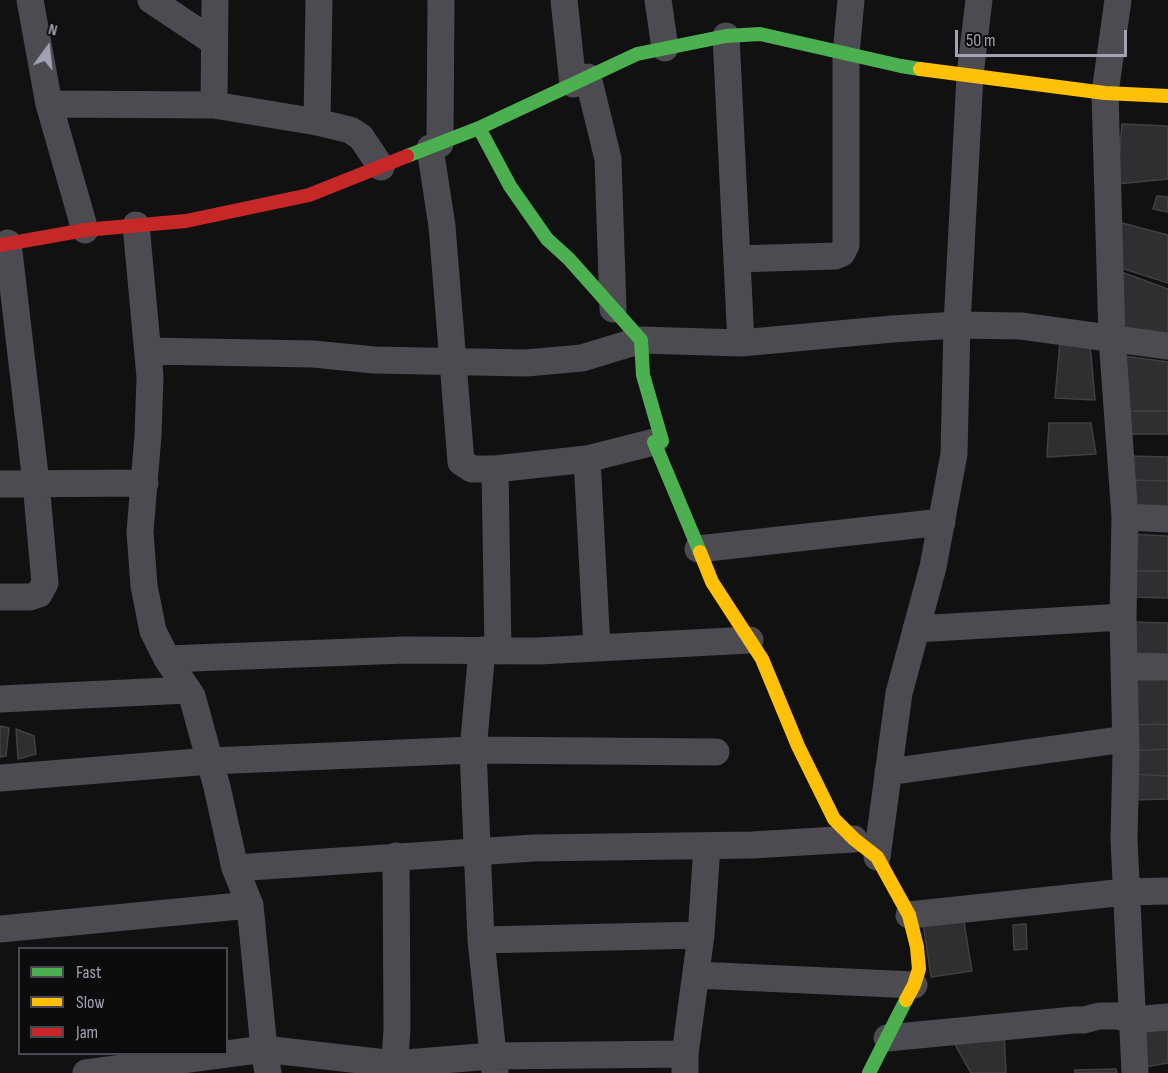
<!DOCTYPE html>
<html>
<head>
<meta charset="utf-8">
<style>
  body { margin:0 }
  #map { position:relative; width:1168px; height:1073px; overflow:hidden; background:#111; font-family:"Sofia Sans Condensed",sans-serif }
  canvas { display:block }
  .legend { position:absolute; left:18px; top:947px; width:210px; height:108px; box-sizing:border-box; background:#0c0c0d; border:2px solid #484850; margin:0; padding:8px 10px; list-style:none; font-size:18px; color:#a1a2b4 }
  .legend li { display:flex; align-items:center; gap:12px; height:30px }
  .legend b { width:30px; border:2px solid #484850 }
  .north { position:absolute; left:18px; top:18px; width:60px; height:60px; -webkit-text-stroke:4px #0c0c0d; paint-order:stroke; rotate:15deg; font-size:16px; font-weight:700; line-height:24px; text-align:center; color:#a1a2b4 }
  .north::after { content:''; display:block; margin:auto; width:21px; height:27px; background:#a1a2b4; clip-path:polygon(50% 0,100% 100%,50% 72%,0 100%) }
  .scale { position:absolute; left:955px; top:30px; width:172px; height:27px; box-sizing:border-box; border:3px solid #a1a2b4; border-top:0; padding-left:8px; font-size:18px; line-height:21px; white-space:nowrap; color:#a1a2b4; -webkit-text-stroke:4px #0c0c0d; paint-order:stroke }
</style>
</head>
<body>
<div id="map">
<canvas width="1168" height="1073"></canvas>
<ul class="legend">
<li><b style="height:8px;background:#4caf50"></b>Fast</li>
<li><b style="height:8px;background:#ffc107"></b>Slow</li>
<li><b style="height:8px;background:#c62828"></b>Jam</li>
</ul>
<div class="north">N</div>
<div class="scale">50 m</div>
</div>
<script>
const ctx = document.querySelector('canvas').getContext('2d');
ctx.lineJoin = 'round';
function paint(path, color) { ctx.fillStyle = color; ctx.fill(path, 'evenodd'); }
function stroke(path, color, width, dash) { ctx.strokeStyle = color; ctx.lineWidth = width; ctx.lineCap = dash ? 'butt' : 'round'; ctx.setLineDash(dash || []); ctx.stroke(path); }
const building = new Path2D(`
  M1122,124L1168,126V179L1117,184Z
  M1157,196L1168,197V212L1153,209Z
  M1122,223L1168,235V283L1115,266Z
  M1116,270L1168,289V339L1118,333Z
  M1060,343L1090,344L1095,400L1055,398Z
  M1124,356L1168,362V411H1124Z
  M1124,411H1168V434H1125Z
  M1049,423H1091L1096,454L1047,457Z
  M1127,456L1168,457V481L1128,480Z
  M1128,480L1168,481V508H1131Z
  M1129,534L1168,536V571H1131Z
  M1131,571H1168V598L1131,597Z
  M1130,622L1168,623V654L1129,653Z
  M1128,674H1168V724L1129,725Z
  M1168,724V749L1129,751V725Z
  M0,726L9,728L6,756L0,757Z
  M16,729L34,736L36,754L18,759Z
  M1168,749V776L1130,774L1129,751Z
  M1130,774L1168,776V799L1130,800Z
  M963,916L972,971L931,977L923,923Z
  M1026,924L1027,949L1014,950L1013,925Z
  M1168,1022V1063L1144,1067L1141,1024Z
  M1004,1032L1006,1073H971L953,1041Z
  M1116,1069L1117,1073H1075V1070Z`);
paint(building, '#2f2f31');
stroke(building, '#404045', 1.5);
stroke(new Path2D(`
  M30,0L49,104L85,230
  M151,0L214,42
  M564,0L573,84
  M658,0L665,48
  M1118,0L1105,93L1112,338L1125,517L1123,617L1126,754L1124,839L1135,1073
  M726,36L741,343
  M588,77L608,159L613,309
  M49,104L214,105L317,122L350,130L361,137L381,167
  M214,105L215,0
  M317,122L319,0
  M440,144L441,0
  M430,148L442,226L461,462L472,469H495L587,459L654,442
  M136,225L150,377L148,435L140,532L144,586L153,631L167,659L192,696L217,787L235,868L250,905L264,1049L268,1073
  M737,259L835,256L842,253L846,245V54L851,0
  M148,351L313,354L374,360L526,363L582,358L641,340L741,343L892,329L957,325L1021,326L1168,346
  M587,459L597,648
  M495,469L498,651
  M0,484L145,483
  M1125,517L1168,519
  M698,549L942,522
  M0,597H30L39,594L45,583L36,483L8,243
  M916,629L1123,617
  M482,650L473,750L481,940L495,1073
  M167,659L405,650L539,651L750,640
  M1124,667H1168
  M0,699L188,690
  M888,772L1126,739
  M0,778L210,761L473,750L716,752
  M877,857L899,693L933,567L954,454L957,325L970,75L979,0
  M235,868L534,848L752,845L854,839
  M909,915L1125,892L1168,891
  M0,929L250,905
  M481,940L701,935
  M696,975L914,985
  M887,1038L1074,1020H1084L1099,1016H1117L1133,1020L1168,1017
  M685,1072V1054L701,935L707,846
  M86,1073L264,1049L394,1064L492,1056L685,1054
  M394,1073L397,1029L396,856`), '#4b4b51', 27);
stroke(new Path2D(`
  M479,128L510,186L547,239L569,259L641,340L643,375L662,441L654,442L700,552
  M407,156L479,128L637,54L726,36L760,34L901,66L920,69
  M869,1073L906,1000`), '#4caf50', 14);
stroke(new Path2D(`
  M920,69L1105,93L1168,96
  M700,552L712,582L762,659L798,746L834,819L854,839L877,857L909,915L917,947L919,969L914,985L906,1000`), '#ffc107', 14);
stroke(new Path2D(`
  M0,245L85,230L186,221L309,195L407,156`), '#c62828', 14);
</script>
</body>
</html>
